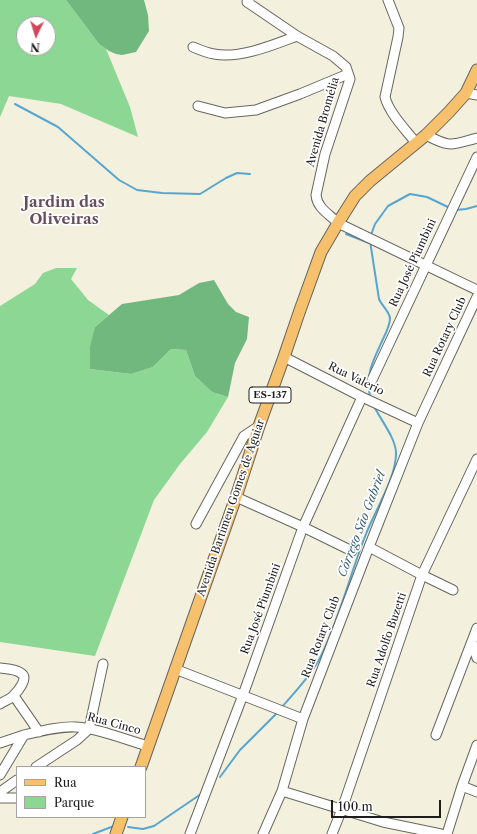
<!DOCTYPE html>
<html>
<head>
<meta charset="utf-8">
<style>
  body { margin:0 }
  #map { position:relative; width:477px; height:834px; overflow:hidden; background:#f4f0de; font-family:"Libre Caslon Text",serif }
  canvas { display:block }
  .legend { position:absolute; left:16px; top:766px; width:130px; height:52px; box-sizing:border-box; background:#fff; border:1px solid #a4a4a4; margin:0; padding:5px 7px; list-style:none; font-size:12px; color:#1c1c1c }
  .legend li { display:flex; align-items:center; gap:8px; height:20px }
  .legend b { width:20px; border:1px solid #a4a4a4 }
  .north { position:absolute; left:16px; top:16px; width:40px; height:40px; box-sizing:border-box; background:#fff; border:1px solid #a4a4a4; border-radius:50%; rotate:184deg; font-size:11px; font-weight:700; line-height:16px; text-align:center; color:#1c1c1c }
  .north::after { content:''; display:block; margin:auto; width:14px; height:18px; background:#d1495b; clip-path:polygon(50% 0,100% 100%,50% 72%,0 100%) }
  .scale { position:absolute; left:331px; top:800px; width:110px; height:18px; box-sizing:border-box; border:2px solid #1c1c1c; border-top:0; padding-left:5px; font-size:12px; line-height:14px; white-space:nowrap; color:#1c1c1c; -webkit-text-stroke:3px #fff; paint-order:stroke }
</style>
</head>
<body>
<div id="map">
<canvas width="477" height="834"></canvas>
<ul class="legend">
<li><b style="height:5px;background:#f7c06c"></b>Rua</li>
<li><b style="height:11px;background:#8cd794"></b>Parque</li>
</ul>
<div class="north">N</div>
<div class="scale">100 m</div>
</div>
<script>
const ctx = document.querySelector('canvas').getContext('2d');
ctx.lineJoin = 'round';
function paint(path, color) { ctx.fillStyle = color; ctx.fill(path, 'evenodd'); }
function stroke(path, color, width, dash) { ctx.strokeStyle = color; ctx.lineWidth = width; ctx.lineCap = dash ? 'butt' : 'round'; ctx.setLineDash(dash || []); ctx.stroke(path); }
function write(font, color, halo, rows, align = 'center') {
  ctx.font = font + ' "Libre Caslon Text",serif'; ctx.lineWidth = 3.5; ctx.setLineDash([]); ctx.textBaseline = 'middle'; ctx.strokeStyle = halo; ctx.fillStyle = color; for (const [text, x, y, turn = 0] of rows) {
    ctx.save(); ctx.translate(x, y); ctx.rotate((+turn || 0) * Math.PI / 180); ctx.textAlign = isNaN(turn) ? turn : align; if (halo) ctx.strokeText(text, 0, 0); ctx.fillText(text, 0, 0); ctx.restore();
  }
}
paint(new Path2D(`
  M0,0H66L99,44L106,49L130,107L138,137L61,104L9,96L0,117ZM24,24H48V48H24Z
  M56,268H77L71,279L88,300L109,315L95,327L90,369L131,374L153,367L171,349L186,350L195,376L212,392L228,397L207,432L180,464L154,500L95,656L0,642V306L35,284L43,273Z`), '#8cd794');
paint(new Path2D(`
  M66,0H144L148,15L149,31L136,52L122,55L116,54L109,51L99,44Z
  M214,280L228,304L236,312L249,317L247,339L235,363L228,397L212,392L195,376L186,350L171,349L153,367L131,374L90,369V347L95,327L122,304L179,295L199,283Z`), '#71b87e');
stroke(new Path2D(`
  M15,104L58,127L119,180L137,190L162,193L200,194L226,178L237,173L250,174
  M456,210L466,209L477,206
  M346,234L369,243
  M371,235L375,224L388,206L410,194L427,197L450,208
  M370,396C365,374 374,359 383,339C386,333 390,325 390,318C389,311 382,306 379,299L370,241
  M282,707C296,691 311,675 321,656C340,617 350,574 366,534C375,511 397,476 396,452C395,437 380,419 374,406
  M220,777L240,750L278,712
  M128,827L143,829L154,826L201,794
  M93,834L114,826`), '#56a6d0', 2);
const minor = new Path2D(`
  M249,0L247,2L297,36L333,56L346,67L350,79L325,154L316,195C317,208 329,214 338,223L477,290
  M388,0L399,28L398,37L385,97C389,113 406,130 416,143
  M193,47C200,50 207,53 214,54C240,59 273,45 297,36
  M466,93L477,95
  M198,106L225,113L256,110L300,94L348,74
  M426,135C451,148 451,145 477,138
  M284,357L362,397L418,423
  M372,380L477,157
  M236,497L303,527L352,551
  M196,524L244,436L259,426
  M369,547L422,575L453,590
  M472,642L477,658
  M0,668C7,669 17,669 22,674C28,679 18,691 14,695C11,699 4,701 0,704
  M175,669L303,719
  M14,696L39,732
  M436,735L477,628
  M0,743L24,735
  M36,767L77,740L89,729L103,664
  M0,775L24,735C41,731 59,726 76,727C98,728 126,740 148,746
  M462,786L477,792
  M282,791L383,822L441,834
  M0,792L17,780
  M0,798H17
  M190,834L243,695L303,527L362,397
  M263,834L282,791L303,719L369,547L418,423L477,297
  M332,834L342,809L422,575L477,459
  M447,834L462,786L477,745`);
const major = new Path2D(`
  M141,767L236,497L259,426L284,357L300,310L321,252L338,223L355,196L370,181L426,135L449,112L466,93L477,70
  M116,834L122,817`);
stroke(minor, '#686660', 11);
stroke(major, '#686660', 13);
stroke(minor, '#fff', 9);
stroke(major, '#f7c06c', 11);
for (const [x, y, w] of [
  [270,395,42]
]) { const box = new Path2D(); box.roundRect(x - w / 2, y - 8, w, 16, 3); ctx.fillStyle = '#fff'; ctx.fill(box); stroke(box, '#1c1c1c', 1); }
write('bold 10px', '#1c1c1c', null, [
  ["ES-137",270,395]
]);
write('11px', '#1c1c1c', '#fff', [
  ["Avenida Bromélia",323,122,-74],
  ["Rua José Piumbini",413,263,-65],
  ["Rua Rotary Club",445,337,-65],
  ["Rua Valerio",356,379,26],
  ["Avenida Bartimeu Gomes de Aguiar",231,508,-71],
  ["Rua José Piumbini",261,609,-70],
  ["Rua Rotary Club",321,637,-69],
  ["Rua Adolfo Buzetti",387,640,-71],
  ["Rua Cinco",114,724,15]
]);
write('italic 12px', '#396176', '#fff', [
  ["Córrego São Gabriel",362,524,-69]
]);
write('bold 15px', '#664e5a', '#fff', [
  ["Jardim das",64,203],
  ["Oliveiras",64,220]
]);
</script>
</body>
</html>
